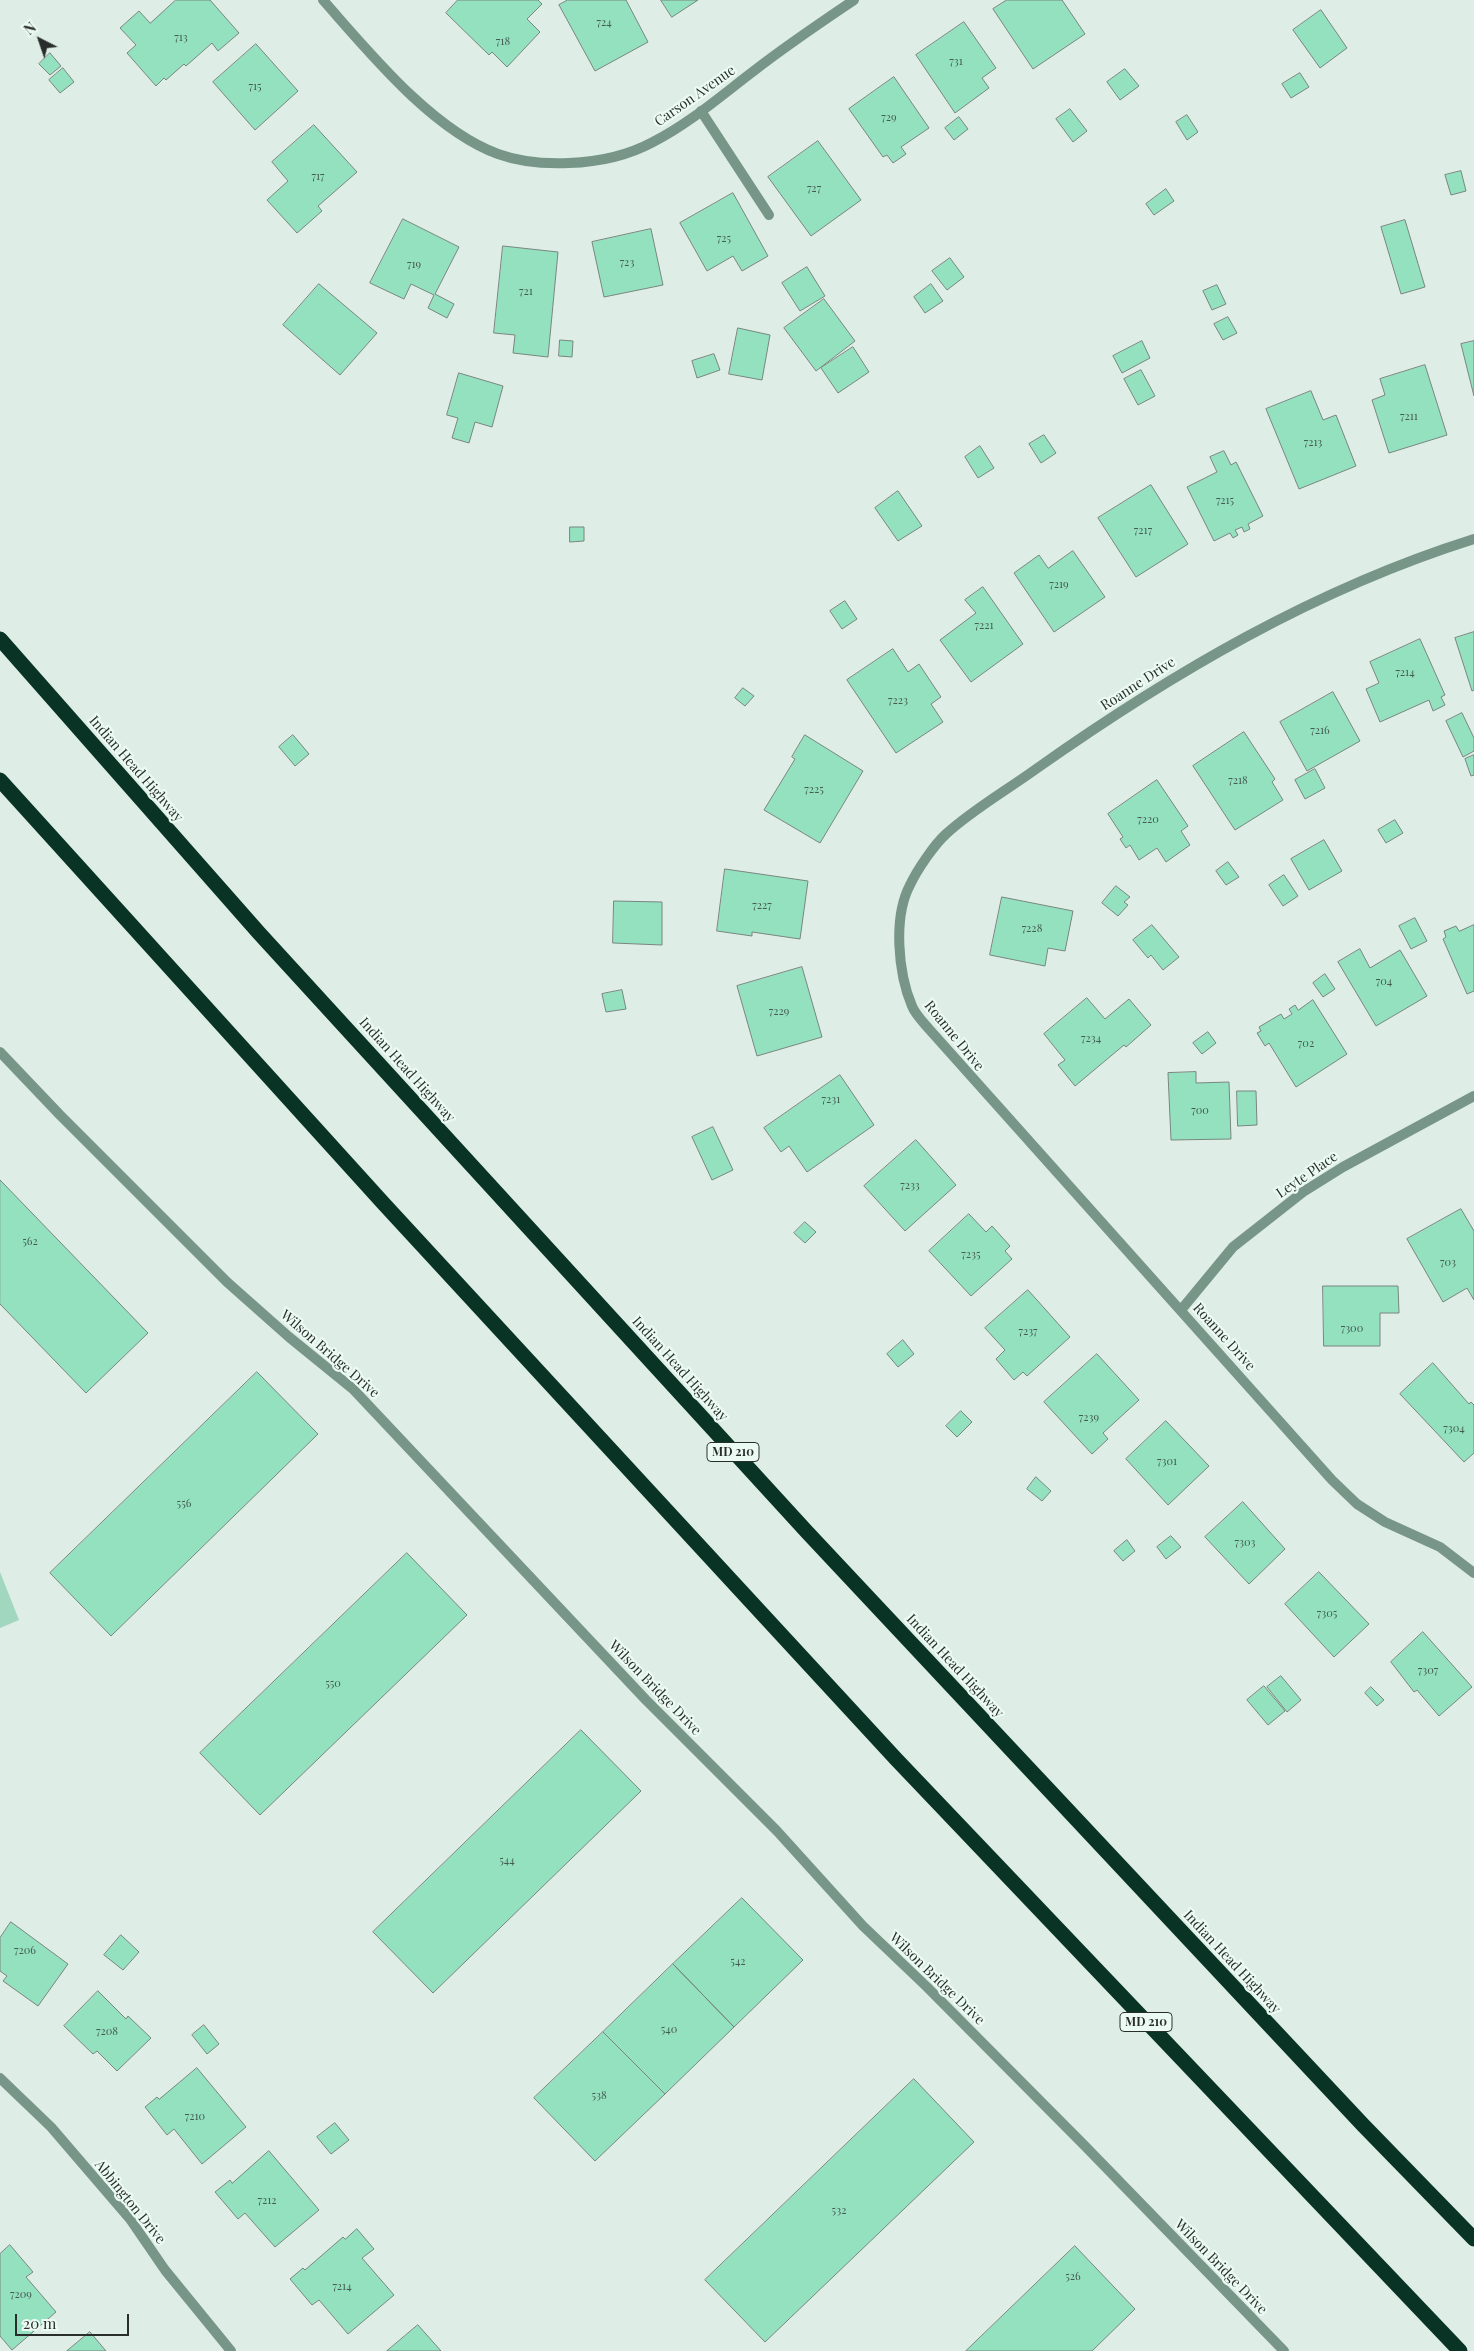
<!DOCTYPE html>
<html>
<head>
<meta charset="utf-8">
<style>
  body { margin:0 }
  #map { position:relative; width:1474px; height:2351px; overflow:hidden; background:#deede6; font-family:"Playfair Display",serif }
  canvas { display:block }
  .north { position:absolute; left:15px; top:15px; width:50px; height:50px; -webkit-text-stroke:4px #ebfaf3; paint-order:stroke; rotate:319deg; font-size:14px; font-weight:700; line-height:20px; text-align:center; color:#292e2c }
  .north::after { content:''; display:block; margin:auto; width:18px; height:22px; background:#292e2c; clip-path:polygon(50% 0,100% 100%,50% 72%,0 100%) }
  .scale { position:absolute; left:15px; top:2314px; width:114px; height:22px; box-sizing:border-box; border:2px solid #292e2c; border-top:0; padding-left:6px; font-size:15px; line-height:18px; white-space:nowrap; color:#292e2c; -webkit-text-stroke:4px #ebfaf3; paint-order:stroke }
</style>
</head>
<body>
<div id="map">
<canvas width="1474" height="2351"></canvas>
<div class="north">N</div>
<div class="scale">20 m</div>
</div>
<script>
const ctx = document.querySelector('canvas').getContext('2d');
ctx.lineJoin = 'round';
function paint(path, color) { ctx.fillStyle = color; ctx.fill(path, 'evenodd'); }
function stroke(path, color, width, dash) { ctx.strokeStyle = color; ctx.lineWidth = width; ctx.lineCap = dash ? 'butt' : 'round'; ctx.setLineDash(dash || []); ctx.stroke(path); }
function write(font, color, halo, rows, align = 'center') {
  ctx.font = font + ' "Playfair Display",serif'; ctx.lineWidth = 4.5; ctx.setLineDash([]); ctx.textBaseline = 'middle'; ctx.strokeStyle = halo; ctx.fillStyle = color; for (const [text, x, y, turn = 0] of rows) {
    ctx.save(); ctx.translate(x, y); ctx.rotate((+turn || 0) * Math.PI / 180); ctx.textAlign = isNaN(turn) ? turn : align; if (halo) ctx.strokeText(text, 0, 0); ctx.fillText(text, 0, 0); ctx.restore();
  }
}
paint(new Path2D(`
  M0,1572L19,1620L0,1628Z`), '#a1d6bf');
const building = new Path2D(`
  M176,0H210L239,33L218,51L212,43L186,66L184,64L166,80L164,78L156,86L127,53L136,45L120,28L139,11L150,23Z
  M458,0H538L542,4L527,19L540,32L507,67L492,52L489,55L446,13Z
  M568,0H626L648,42L595,71L559,5Z
  M661,0H698L672,17Z
  M1007,0H1062L1085,34L1033,69L993,9Z
  M1321,10L1347,48L1320,68L1293,30Z
  M964,22L996,68L982,78L989,88L955,113L916,55Z
  M256,44L298,91L255,130L213,82Z
  M50,53L61,66L50,75L39,64Z
  M63,68L74,82L60,93L49,80Z
  M1125,69L1139,86L1120,100L1107,82Z
  M1300,73L1309,87L1291,98L1282,84Z
  M894,77L929,128L901,147L906,154L893,163L887,155L883,157L849,109Z
  M1070,109L1087,131L1073,142L1056,119Z
  M1187,115L1198,132L1187,140L1176,122Z
  M959,117L968,129L954,140L945,128Z
  M314,125L357,172L318,206L322,211L297,233L267,200L288,181L272,162Z
  M818,141L861,200L811,236L768,177Z
  M1461,171L1466,191L1451,195L1445,175Z
  M1166,189L1174,201L1154,215L1146,204Z
  M733,193L768,256L742,271L733,256L707,271L680,223Z
  M403,219L459,247L435,294L454,304L447,318L428,308L434,295L411,284L404,299L370,283Z
  M1405,220L1425,287L1401,294L1381,227Z
  M651,229L663,285L604,297L592,242Z
  M503,246L558,252L548,357L513,353L515,335L494,333Z
  M950,258L964,277L947,290L932,271Z
  M807,267L825,296L800,311L782,283Z
  M319,284L377,333L340,375L283,325Z
  M931,284L943,301L925,313L914,297Z
  M1217,285L1226,304L1212,310L1203,291Z
  M824,299L855,341L816,371L784,328Z
  M1228,317L1237,333L1223,340L1214,324Z
  M738,328L770,335L762,380L729,374Z
  M560,340L573,341L572,357L559,356Z
  M1142,341L1150,358L1122,373L1113,356Z
  M1474,341V396L1461,344Z
  M853,347L869,372L838,393L821,368Z
  M714,354L720,370L697,378L692,361Z
  M1425,365L1447,435L1389,453L1372,400L1385,395L1380,379Z
  M1141,370L1155,396L1138,405L1124,379Z
  M459,373L503,386L492,427L475,422L469,443L452,438L458,418L447,415Z
  M1311,391L1323,420L1336,415L1356,466L1299,489L1266,409Z
  M1044,435L1056,453L1041,463L1029,444Z
  M980,446L994,468L978,478L965,457Z
  M1224,451L1231,465L1236,462L1263,516L1248,524L1250,529L1244,532L1242,527L1235,530L1238,535L1233,538L1230,533L1214,541L1187,487L1217,472L1210,457Z
  M1151,485L1188,544L1136,577L1098,518Z
  M898,491L922,526L898,541L875,508Z
  M570,527H584V541L570,542Z
  M1073,551L1105,597L1054,632L1014,573L1039,555L1048,568Z
  M983,587L1023,644L971,682L940,640L976,613L965,600Z
  M845,601L857,619L842,629L830,611Z
  M1474,632V690L1472,691L1455,638Z
  M1420,639L1445,695L1441,697L1445,705L1433,711L1429,700L1380,722L1366,689L1379,683L1370,662Z
  M893,649L908,672L919,664L941,697L931,704L943,722L896,753L847,680Z
  M743,688L754,696L745,706L735,698Z
  M1333,692L1360,741L1307,771L1280,722Z
  M1462,713L1474,738V751L1463,757L1446,721Z
  M1244,732L1275,779L1272,782L1283,800L1235,830L1193,766Z
  M293,735L309,754L295,766L279,747Z
  M805,735L863,771L820,843L764,810L795,759L792,757Z
  M1474,755V775L1471,776L1465,759Z
  M1315,769L1325,788L1305,799L1295,780Z
  M1157,780L1188,826L1181,831L1190,845L1166,862L1157,848L1139,860L1130,845L1126,848L1120,839L1123,837L1108,814Z
  M1395,820L1403,833L1386,843L1378,830Z
  M1324,840L1342,871L1309,890L1291,859Z
  M1228,862L1239,877L1226,885L1216,871Z
  M725,869L808,881L800,939L752,932V936L717,931Z
  M1284,875L1298,896L1283,906L1269,885Z
  M1116,886L1130,897L1124,902L1128,905L1118,916L1102,903Z
  M1002,897L1073,911L1065,951L1048,948L1045,966L990,955Z
  M614,901L662,902V945L613,943Z
  M1415,918L1427,941L1411,949L1399,926Z
  M1152,925L1179,957L1163,970L1151,955L1148,958L1133,940Z
  M1474,925V991L1467,994L1443,939L1446,937L1444,931L1456,926L1459,931Z
  M1360,949L1370,968L1400,950L1427,996L1376,1026L1338,962Z
  M802,967L822,1037L757,1056L737,986Z
  M1325,974L1335,989L1323,997L1313,983Z
  M622,990L626,1009L606,1012L602,994Z
  M1087,998L1105,1019L1129,999L1151,1025L1126,1047L1124,1045L1075,1086L1058,1065L1065,1060L1044,1034Z
  M1313,1000L1347,1054L1296,1087L1269,1043L1265,1046L1257,1033L1261,1031L1259,1027L1281,1014L1284,1019L1292,1014L1289,1009L1295,1005L1298,1010Z
  M1208,1032L1216,1043L1202,1054L1193,1043Z
  M1196,1072V1083L1229,1082L1231,1139L1171,1140L1168,1073Z
  M840,1075L874,1125L807,1172L789,1146L781,1152L764,1128Z
  M1237,1091H1256L1257,1125L1238,1126Z
  M713,1127L733,1170L712,1180L692,1137Z
  M916,1140L956,1185L905,1231L864,1186Z
  M0,1180L148,1333L86,1393L0,1304Z
  M1461,1209L1474,1231V1300L1467,1288L1443,1302L1407,1239Z
  M969,1214L986,1232L992,1226L1010,1246L1005,1251L1012,1259L971,1296L929,1251Z
  M805,1222L816,1232L805,1243L794,1233Z
  M1323,1286H1398L1399,1313H1380V1346H1324Z
  M1028,1290L1070,1337L1027,1376L1023,1372L1014,1380L996,1359L1005,1350L985,1328Z
  M903,1340L914,1354L898,1367L887,1354Z
  M1097,1354L1139,1400L1103,1433L1108,1439L1092,1454L1044,1402Z
  M1433,1363L1469,1404L1471,1402L1474,1405V1453L1464,1462L1400,1394Z
  M257,1372L318,1434L111,1636L50,1573Z
  M961,1411L972,1422L957,1437L946,1426Z
  M1166,1421L1209,1466L1168,1505L1126,1459Z
  M1036,1477L1051,1491L1042,1501L1027,1489Z
  M1243,1502L1285,1549L1249,1584L1205,1537Z
  M1171,1536L1181,1547L1166,1559L1157,1547Z
  M1127,1540L1135,1551L1123,1561L1114,1551Z
  M407,1553L467,1615L260,1815L200,1753Z
  M1319,1572L1369,1624L1334,1657L1285,1604Z
  M1423,1632L1472,1687L1439,1716L1417,1690L1414,1692L1391,1662Z
  M1281,1676L1301,1700L1287,1712L1267,1687Z
  M1264,1686L1285,1711L1268,1725L1247,1700Z
  M1371,1687L1384,1700L1377,1706L1365,1693Z
  M581,1730L641,1791L433,1993L373,1932Z
  M742,1898L803,1960L734,2027L673,1964Z
  M11,1922L68,1964L38,2006L3,1981L7,1976L0,1971V1938Z
  M121,1935L139,1952L123,1970L104,1955Z
  M673,1964L734,2027L665,2094L603,2032Z
  M98,1991L126,2019L128,2016L151,2038L117,2071L97,2051L93,2054L64,2026Z
  M204,2025L219,2044L207,2054L192,2035Z
  M603,2032L665,2094L595,2161L534,2098Z
  M197,2068L246,2127L202,2164L174,2129L167,2135L145,2107L157,2097L159,2099Z
  M914,2079L974,2142L765,2342L705,2280Z
  M335,2123L349,2140L331,2154L317,2137Z
  M269,2151L319,2210L275,2247L245,2213L238,2219L215,2192L230,2180L232,2183Z
  M357,2229L374,2249L362,2258L394,2295L348,2334L319,2300L312,2305L290,2279L303,2268L305,2270L343,2237L345,2239Z
  M10,2245L33,2272L26,2277L56,2312L12,2350L0,2336V2254Z
  M1075,2246L1135,2309L1092,2351H966Z
  M418,2325L441,2351H387Z
  M90,2332L106,2351H67Z`);
paint(building, '#94e1c0');
stroke(building, '#78867f', 1);
stroke(new Path2D(`
  M701,111L769,215`), '#779688', 10);
stroke(new Path2D(`
  M323,0C369,52 432,130 498,154C520,162 545,164 569,163C598,162 627,156 653,142C690,123 722,95 755,70C787,45 820,23 854,0
  M1474,539C1315,589 1172,673 1036,769C1007,790 972,810 946,834C934,845 917,870 910,885C893,917 898,973 912,1006C915,1014 923,1022 929,1029L1332,1480L1357,1504L1385,1522L1440,1547L1474,1573
  M0,1052L60,1115L227,1282L289,1337L353,1389L646,1700L777,1831L863,1926L927,1987L1085,2146L1284,2351
  M1181,1310L1233,1247L1303,1192L1343,1167L1474,1096
  M0,2078L51,2127L130,2219L165,2270L231,2351`), '#779688', 10);
stroke(new Path2D(`
  M0,639L259,933L807,1532L1363,2125L1474,2239
  M0,780L384,1204L896,1759L1460,2351`), '#093425', 15);
write('11px', '#445b51', null, [
  ["724",604,23],
  ["713",181,38],
  ["718",503,42],
  ["731",956,62],
  ["715",255,87],
  ["729",889,118],
  ["717",318,177],
  ["727",814,189],
  ["725",724,239],
  ["723",627,263],
  ["719",414,265],
  ["721",526,292],
  ["7211",1409,417],
  ["7213",1313,443],
  ["7215",1225,501],
  ["7217",1143,531],
  ["7219",1059,585],
  ["7221",984,626],
  ["7214",1405,673],
  ["7223",898,701],
  ["7216",1320,731],
  ["7218",1238,781],
  ["7225",814,790],
  ["7220",1148,820],
  ["7227",762,906],
  ["7228",1032,929],
  ["704",1384,982],
  ["7229",779,1012],
  ["7234",1091,1039],
  ["702",1306,1044],
  ["7231",831,1100],
  ["700",1200,1111],
  ["7233",910,1186],
  ["562",30,1242],
  ["7235",971,1255],
  ["703",1448,1263],
  ["7300",1352,1329],
  ["7237",1028,1332],
  ["7239",1089,1418],
  ["7304",1454,1429],
  ["7301",1167,1462],
  ["556",184,1504],
  ["7303",1245,1543],
  ["7305",1327,1614],
  ["7307",1428,1671],
  ["550",333,1684],
  ["544",507,1861],
  ["7206",25,1951],
  ["542",738,1962],
  ["540",669,2030],
  ["7208",107,2032],
  ["538",599,2096],
  ["7210",195,2117],
  ["7212",267,2201],
  ["532",839,2211],
  ["526",1073,2277],
  ["7214",342,2287],
  ["7209",21,2295]
]);
for (const [x, y, w] of [
  [733,1452,52],
  [1146,2022,52]
]) { const box = new Path2D(); box.roundRect(x - w / 2, y - 9.5, w, 19, 4); ctx.fillStyle = '#ebfaf3'; ctx.fill(box); stroke(box, '#292e2c', 1); }
write('bold 12px', '#292e2c', null, [
  ["MD 210",733,1452],
  ["MD 210",1146,2022]
]);
write('14px', '#292e2c', '#ebfaf3', [
  ["Carson Avenue",695,96,-35],
  ["Roanne Drive",1138,684,-33],
  ["Indian Head Highway",136,769,49],
  ["Roanne Drive",954,1036,51],
  ["Indian Head Highway",407,1070,48],
  ["Leyte Place",1307,1175,-34],
  ["Roanne Drive",1224,1337,48],
  ["Wilson Bridge Drive",330,1354,41],
  ["Indian Head Highway",680,1369,48],
  ["Indian Head Highway",955,1666,47],
  ["Wilson Bridge Drive",655,1688,46],
  ["Indian Head Highway",1232,1962,47],
  ["Wilson Bridge Drive",937,1979,44],
  ["Abbington Drive",130,2202,51],
  ["Wilson Bridge Drive",1221,2267,46]
]);
</script>
</body>
</html>
